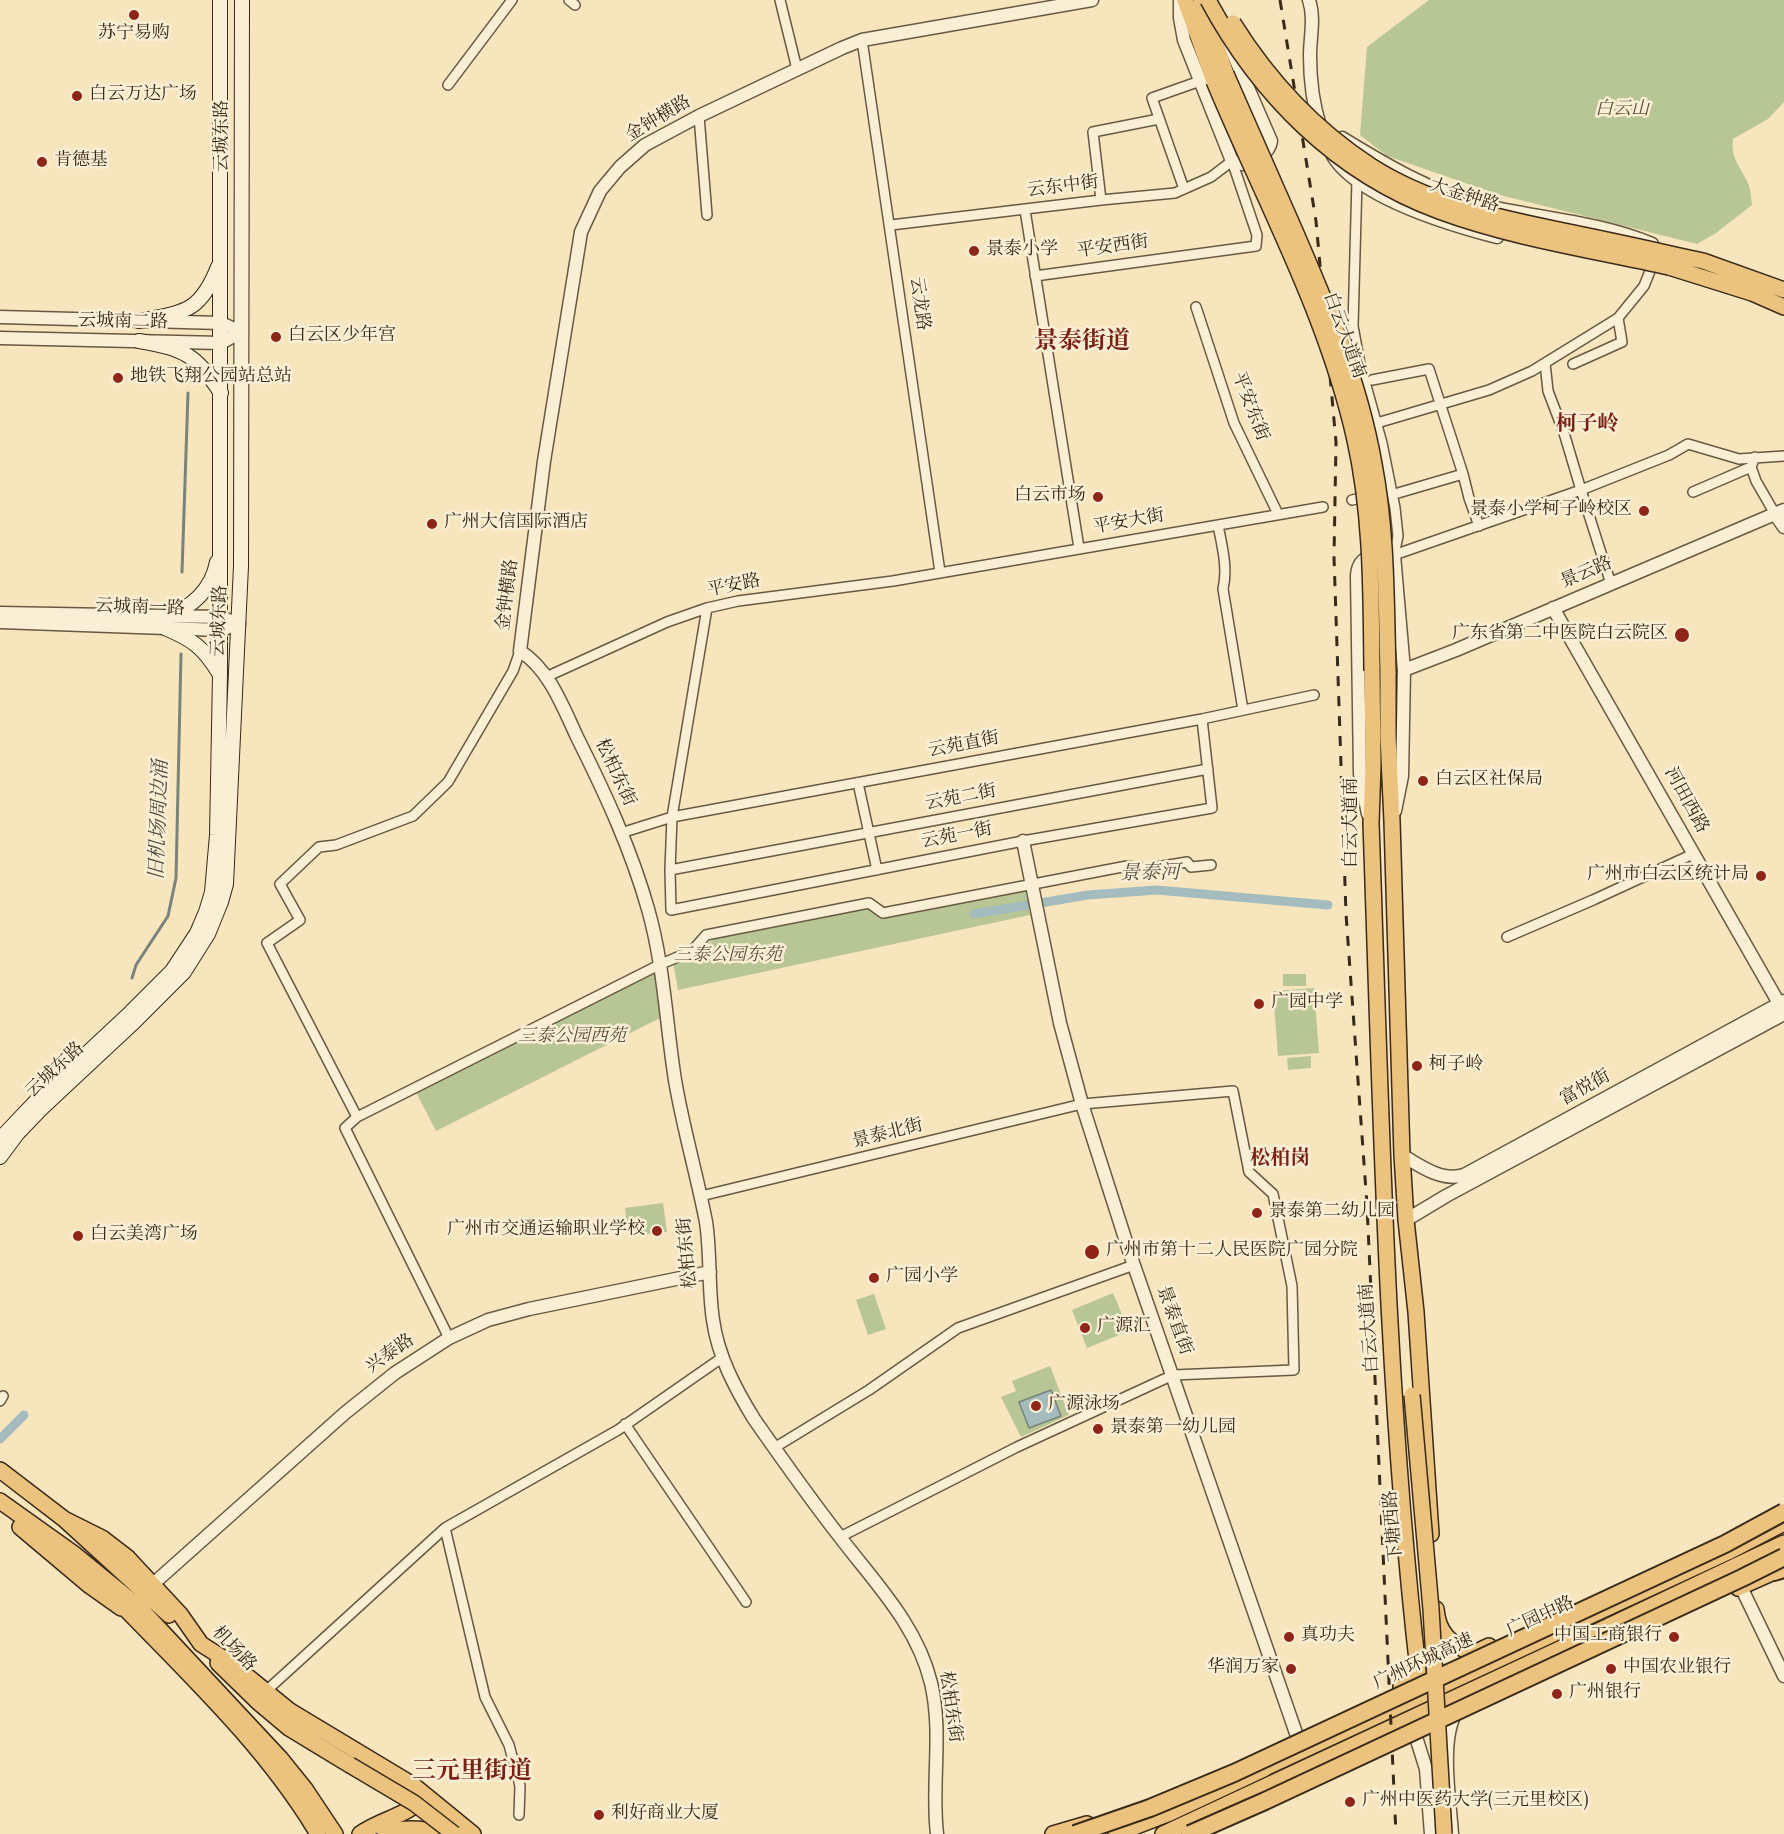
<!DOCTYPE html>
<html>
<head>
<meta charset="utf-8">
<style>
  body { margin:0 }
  canvas { display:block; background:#f7e5be }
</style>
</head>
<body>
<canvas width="1784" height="1834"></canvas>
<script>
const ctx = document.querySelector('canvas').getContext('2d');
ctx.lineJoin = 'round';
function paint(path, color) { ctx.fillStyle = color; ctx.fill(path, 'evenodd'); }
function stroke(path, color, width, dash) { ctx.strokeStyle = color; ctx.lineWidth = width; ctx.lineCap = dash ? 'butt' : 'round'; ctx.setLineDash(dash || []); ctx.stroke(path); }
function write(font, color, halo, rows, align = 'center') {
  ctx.font = font + ' Vollkorn,"Noto Serif SC",serif'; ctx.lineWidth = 5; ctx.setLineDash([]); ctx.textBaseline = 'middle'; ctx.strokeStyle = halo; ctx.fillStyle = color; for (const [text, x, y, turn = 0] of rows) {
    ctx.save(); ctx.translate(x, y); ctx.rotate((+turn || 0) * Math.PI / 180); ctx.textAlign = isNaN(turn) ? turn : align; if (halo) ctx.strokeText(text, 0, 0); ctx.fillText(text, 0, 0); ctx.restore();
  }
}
paint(new Path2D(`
  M1429,0H1784V102L1768,119L1733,139C1731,158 1739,165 1747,181C1751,188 1751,198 1752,205L1716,233L1697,244L1500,195L1387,156L1360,135L1367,47Z
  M1025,889L1030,915L678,990L673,961L693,954L717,937L866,909L883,915Z
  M654,971L662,1017L436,1131L416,1092Z
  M1283,974H1306V986H1283Z
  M1314,988L1319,1053L1278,1056L1273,991Z
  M1311,1056V1068L1288,1070L1287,1058Z
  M663,1203L667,1232L628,1236L625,1208Z
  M1113,1293L1129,1331L1087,1348L1072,1310Z
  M874,1294L886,1329L868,1335L856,1300Z
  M1050,1366L1069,1415L1021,1437L1001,1397L1016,1391L1012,1381Z`), '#b8c695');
const water = new Path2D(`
  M1051,1390L1061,1416L1029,1428L1019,1402Z`);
paint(water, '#a4bcbd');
stroke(water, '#79827b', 1.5);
stroke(new Path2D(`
  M182,572L188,393
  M132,978L136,965L168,916L176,878L181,654`), '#79827b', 3);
stroke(new Path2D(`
  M974,914L1088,895L1157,890L1328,905
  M0,1439L24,1415`), '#a4bcbd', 9);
const minor = new Path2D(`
  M569,0L575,5
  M780,0L797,69
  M862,40L940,572
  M448,85L512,0
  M699,116L707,215
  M1357,180L1353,326L1360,364L1382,443L1395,508L1398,536L1394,555
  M1184,189L1152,98L1200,81
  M1101,200L1093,132L1159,119
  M1025,210L1079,548
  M891,225L1101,200L1175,193L1211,177L1232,161L1257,235L1256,246L1035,276
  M1196,307L1234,423L1278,514
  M1545,363L1548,391L1564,433L1581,490L1669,455L1688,444L1739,459L1784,456
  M1573,364L1622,342L1618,318
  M1372,380L1429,369L1463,474L1469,498L1479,526
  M1377,423L1489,390L1532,371L1618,318L1644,286L1652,266
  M1755,457L1751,467L1756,481L1775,514
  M1693,492L1751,467
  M1398,493L1463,474
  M1352,500L1369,496
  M1218,525C1222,546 1228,568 1223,589L1243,710
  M1394,555L1581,490L1611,584
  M707,608L672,817L670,870L671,910L1023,841L1212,808L1202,719
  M546,677L667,622L707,608L738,601L893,581L1323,507
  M858,783L877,870
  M621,833L672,817L1202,719L1314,695
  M670,870L1208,769
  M1507,937L1593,900L1693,854
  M357,1117L267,943L300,920L280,884L319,847L336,845L413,816L448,782L513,671L520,651
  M701,1196L1082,1104L1233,1091L1249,1172L1273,1194L1292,1286L1294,1370L1173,1375L1017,1447L840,1537
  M449,1338L345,1128L357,1117L661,964L692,951L706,935L869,903L883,913L1127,866L1145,869L1187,862L1191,867L1211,865
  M0,1401L3,1396
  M625,1424L746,1602
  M774,1448L869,1390L958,1328L1134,1265
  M445,1528L485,1697L509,1745L520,1786L519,1815
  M265,1692L445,1528L618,1430L723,1357`);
const tertiary = new Path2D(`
  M1180,0V18L1184,40L1232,161L1242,164C1255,160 1269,155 1271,141L1228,42
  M1309,0C1315,18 1310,37 1310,56C1310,80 1313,104 1320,126
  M1342,138C1386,165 1432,192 1482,205C1538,218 1600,222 1652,244
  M1333,156C1359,198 1451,225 1497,237
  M0,317L221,323L241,332
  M0,338L221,343L241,332
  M1775,514L1784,527
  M1553,608L1784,1012
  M0,613L220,617L239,624
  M0,622L220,630L227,628
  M1404,670L1456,650L1784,510
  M1368,814L1360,774L1357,576C1358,555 1376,553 1394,555L1404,670L1402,776L1395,811
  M1023,841L1060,1023L1082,1104L1130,1254L1297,1736
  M1402,1155C1420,1166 1442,1182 1464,1175L1784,1001
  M1406,1220L1446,1196L1784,1014
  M153,1584L345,1413L395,1373L449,1338L488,1320L529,1309L710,1272
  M1741,1587L1784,1676
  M1416,1737L1426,1769L1431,1834
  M937,1834C931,1784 943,1733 931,1683C917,1625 875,1583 840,1537C810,1499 782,1459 754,1419C735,1388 718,1356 713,1320C708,1288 711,1255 706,1222C697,1175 683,1128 675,1080C666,1023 664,965 648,909C631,849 605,793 577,737C563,707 549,669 520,651L544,461L581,232L600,191L620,167L645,145L699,116L842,48L862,40L1092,0
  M1452,1834C1450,1803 1441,1747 1453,1719`);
const secondary = new Path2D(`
  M139,321C184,312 200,313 218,267
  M139,341C185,349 195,354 221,393
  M166,617C191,608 212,590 217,562
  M165,628C193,640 203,647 219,673
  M0,1139L38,1099L131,1012L172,971L197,933L206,912L212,892L217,835L220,674V0
  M0,1157L17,1134L41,1109L131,1025L184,972L208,934L221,902L226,884L241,566L242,0`);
const primary = new Path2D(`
  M1675,255L1703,261L1784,290
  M1669,267L1752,293L1784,307
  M1611,1625L1784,1543
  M1267,1767L1577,1623
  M1053,1834L1087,1824`);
const trunk = new Path2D(`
  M1185,0L1214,81
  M1201,0L1226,74
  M1372,671L1373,764L1371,823C1381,1108 1386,1394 1419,1678L1401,1687
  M1388,672V736L1392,821L1402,1155L1406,1220L1416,1312L1431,1534
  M0,1470L64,1519L169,1615
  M0,1501L73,1553L139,1607L280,1758L305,1789L335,1834
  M64,1519L102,1538L128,1558L180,1614L201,1644L231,1663L290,1711L413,1785L473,1834
  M20,1527L90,1586L121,1608
  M1738,1588L1774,1572L1781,1563
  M116,1599C187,1673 265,1745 318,1834
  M1436,1609C1438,1634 1451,1643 1472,1654L1489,1646
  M1560,1623L1579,1621L1728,1552L1784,1523
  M218,1663L258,1702L289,1728L350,1765
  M360,1834C381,1819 408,1816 424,1797
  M385,1834C403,1827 422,1828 441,1834
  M1116,1834L1170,1813L1264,1769L1279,1754
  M1163,1834L1611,1625L1639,1627`);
const motorway = new Path2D(`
  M1774,1572L1784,1569`);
stroke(minor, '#685942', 12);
stroke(tertiary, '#685942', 15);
stroke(secondary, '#392a19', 16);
stroke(primary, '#392a19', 18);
stroke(trunk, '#392a19', 18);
stroke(motorway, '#392a19', 20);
stroke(minor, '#faeed5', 9);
stroke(tertiary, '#faeed5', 12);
stroke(secondary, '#faeed5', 14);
stroke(primary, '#ecc27f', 15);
stroke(trunk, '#ecc27f', 15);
stroke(motorway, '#ecc27f', 16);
stroke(new Path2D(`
  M1280,0L1316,221L1336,442L1334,557L1346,914L1367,1205L1396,1834`), '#392a19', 3, [10, 10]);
const primaryBridge = new Path2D(`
  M1208,0C1259,95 1336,173 1439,211C1512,238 1593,250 1669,267
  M1233,23C1268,79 1314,129 1371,166C1427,202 1495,217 1559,230C1598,238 1637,246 1675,255`);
const trunkBridge = new Path2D(`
  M1226,74C1248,124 1270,174 1292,224C1326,302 1359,379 1374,464C1387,532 1386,602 1388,672
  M1214,81C1263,199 1327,314 1355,440C1372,516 1371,593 1372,671
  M1412,1395L1431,1609L1444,1834
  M350,1765L414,1803L454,1834`);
const motorwayBridge = new Path2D(`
  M1075,1834L1150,1808L1234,1773L1725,1544L1784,1512
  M1190,1834L1265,1801L1742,1578L1784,1557`);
stroke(primaryBridge, '#392a19', 18, []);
stroke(trunkBridge, '#392a19', 18, []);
stroke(motorwayBridge, '#392a19', 20, []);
stroke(primaryBridge, '#ecc27f', 15);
stroke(trunkBridge, '#ecc27f', 15);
stroke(motorwayBridge, '#ecc27f', 16);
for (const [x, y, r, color] of [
  [134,15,6,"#8f2418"],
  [77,96,6,"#8f2418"],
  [42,162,6,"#8f2418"],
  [974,251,6,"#8f2418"],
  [276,337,6,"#8f2418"],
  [118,378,6,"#8f2418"],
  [1098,497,6,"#8f2418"],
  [1644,511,6,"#8f2418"],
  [432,524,6,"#8f2418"],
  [1682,635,8,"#8f2418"],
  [1423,781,6,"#8f2418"],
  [1761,876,6,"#8f2418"],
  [1259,1004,6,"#8f2418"],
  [1417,1066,6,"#8f2418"],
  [1257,1213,6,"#8f2418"],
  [657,1231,6,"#8f2418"],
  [78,1236,6,"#8f2418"],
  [1092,1252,8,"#8f2418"],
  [874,1278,6,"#8f2418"],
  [1085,1328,6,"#8f2418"],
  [1036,1406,6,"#8f2418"],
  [1098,1429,6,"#8f2418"],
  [1289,1637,6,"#8f2418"],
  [1674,1637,6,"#8f2418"],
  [1291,1669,6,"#8f2418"],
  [1611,1669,6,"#8f2418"],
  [1557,1694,6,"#8f2418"],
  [1350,1802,6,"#8f2418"],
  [599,1815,6,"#8f2418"]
]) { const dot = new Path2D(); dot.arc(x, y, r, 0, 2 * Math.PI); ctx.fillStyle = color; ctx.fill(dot); stroke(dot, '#faeed5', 2); }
write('18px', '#392a19', '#faeed5', [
  ["苏宁易购",134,35,"center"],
  ["白云万达广场",89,96],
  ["肯德基",54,162],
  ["景泰小学",986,251],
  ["白云区少年宫",288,337],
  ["地铁飞翔公园站总站",130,378],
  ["白云市场",1086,497,"right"],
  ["景泰小学柯子岭校区",1632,511,"right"],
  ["广州大信国际酒店",444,524],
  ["广东省第二中医院白云院区",1668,635,"right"],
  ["白云区社保局",1435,781],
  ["广州市白云区统计局",1749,876,"right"],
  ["广园中学",1271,1004],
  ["柯子岭",1429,1066],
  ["景泰第二幼儿园",1269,1213],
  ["广州市交通运输职业学校",645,1231,"right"],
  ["白云美湾广场",90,1236],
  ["广州市第十二人民医院广园分院",1106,1252],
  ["广园小学",886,1278],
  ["广源汇",1097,1328],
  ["广源泳场",1048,1406],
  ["景泰第一幼儿园",1110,1429],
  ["真功夫",1301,1637],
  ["中国工商银行",1662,1637,"right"],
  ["华润万家",1279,1669,"right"],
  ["中国农业银行",1623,1669],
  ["广州银行",1569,1694],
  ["广州中医药大学(三元里校区)",1362,1802],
  ["利好商业大厦",611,1815]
], 'left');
write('italic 18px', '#595138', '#faeed5', [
  ["白云山",1622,111],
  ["三泰公园东苑",728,957],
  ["三泰公园西苑",572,1038]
]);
write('18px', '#392a19', '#faeed5', [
  ["金钟横路",659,120,-31],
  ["云城东路",224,136,-90],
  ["云东中街",1063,188,-7],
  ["大金钟路",1464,197,18],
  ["平安西街",1113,248,-8],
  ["云龙路",918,304,82],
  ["云城南二路",123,323,1],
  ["白云大道南",1343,336,70],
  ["平安东街",1249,407,69],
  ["平安大街",1129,523,-10],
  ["景云路",1587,574,-23],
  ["平安路",734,587,-11],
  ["金钟横路",509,595,-83],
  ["云城南一路",140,609,2],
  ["云城东路",221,621,-88],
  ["云苑直街",964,746,-11],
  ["松柏东街",614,773,65],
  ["云苑二街",961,799,-11],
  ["河田西路",1685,801,61],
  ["白云大道南",1353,823,-90],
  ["云苑一街",957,837,-11],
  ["云城东路",56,1071,-43],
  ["富悦街",1586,1089,-29],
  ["景泰北街",888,1135,-14],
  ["松柏东街",689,1253,-95],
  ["景泰直街",1173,1321,70],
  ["白云大道南",1371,1328,-94],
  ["兴泰路",391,1355,-35],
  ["下塘西路",1395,1526,-95],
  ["广园中路",1541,1618,-25],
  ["机场路",233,1650,46],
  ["广州环城高速",1424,1663,-25],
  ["松柏东街",949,1707,82]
]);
write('italic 20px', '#544e42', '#faeed5', [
  ["旧机场周边涌",161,820,-88],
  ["景泰河",1150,875,-1]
]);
write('bold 20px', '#7a1f14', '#faeed5', [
  ["松柏岗",1280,1160]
]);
write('bold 21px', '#7a1f14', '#faeed5', [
  ["柯子岭",1587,426]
]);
write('bold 24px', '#7a1f14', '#faeed5', [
  ["景泰街道",1082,344],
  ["三元里街道",472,1774]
]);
</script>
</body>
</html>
